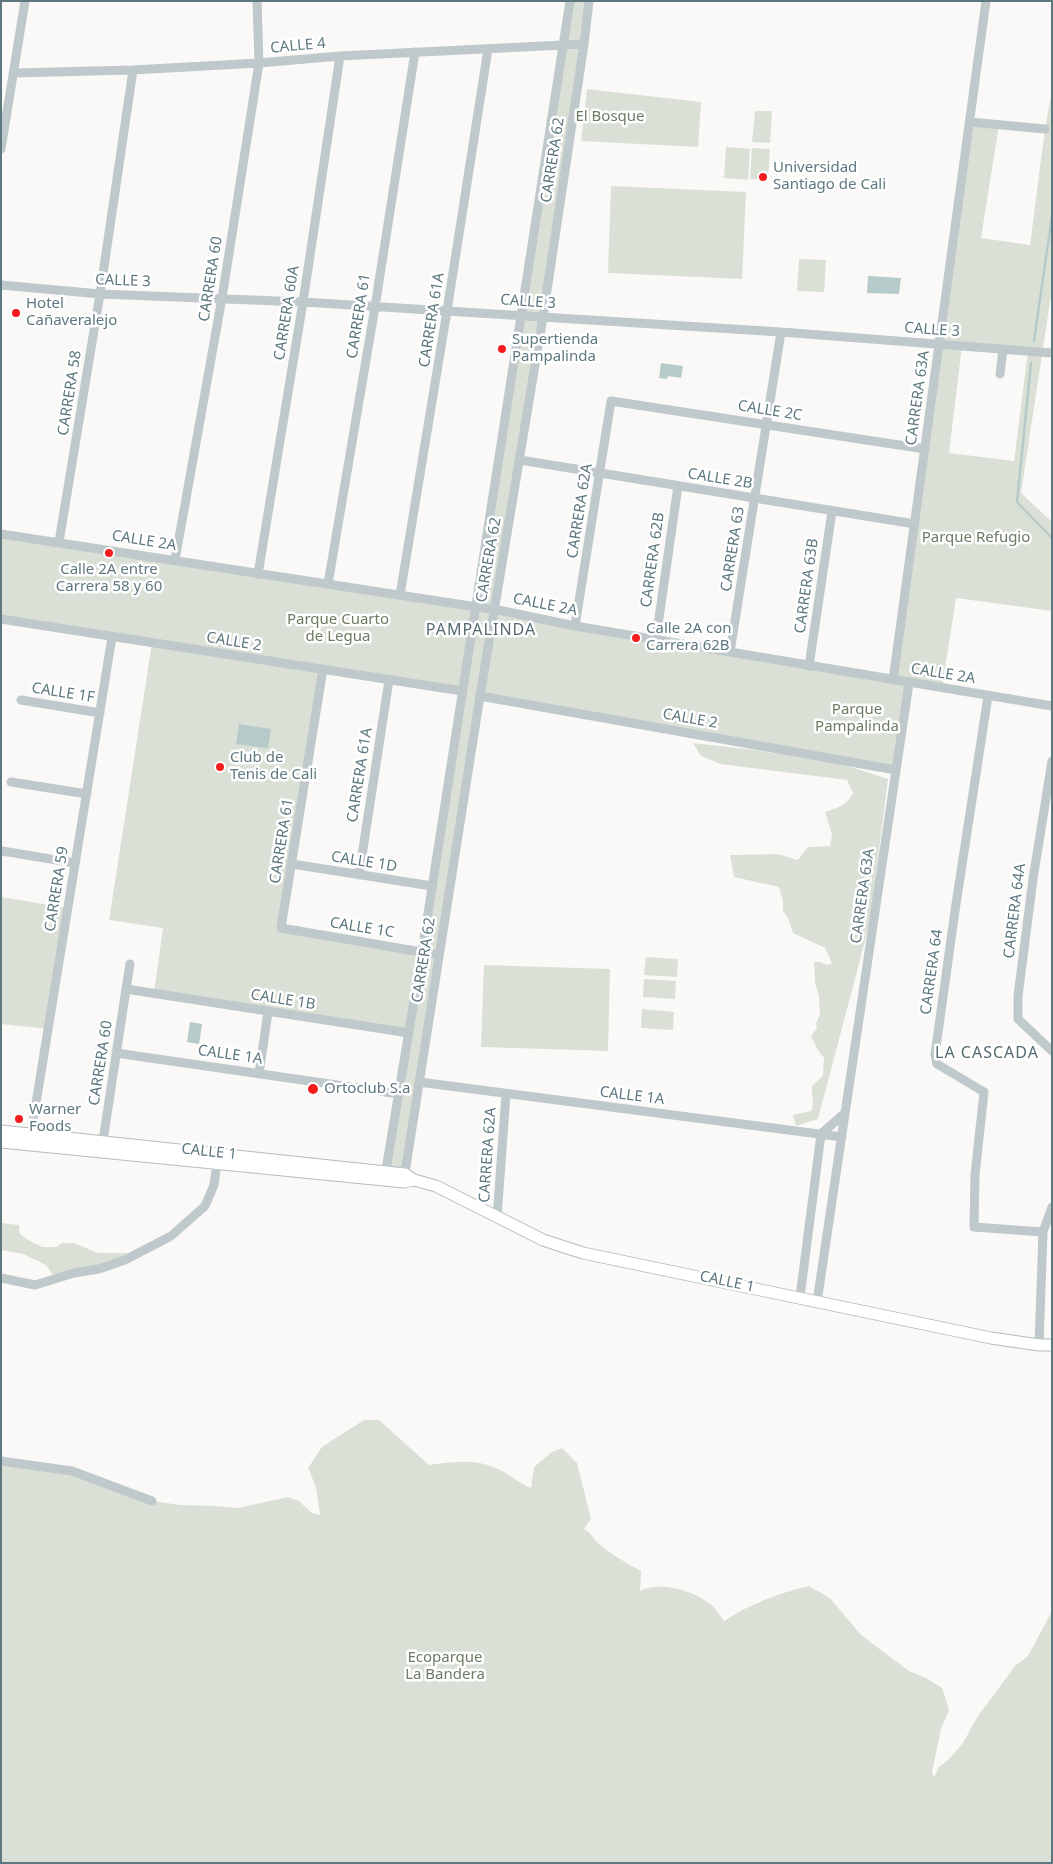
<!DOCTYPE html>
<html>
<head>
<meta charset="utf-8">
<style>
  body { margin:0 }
  #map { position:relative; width:1053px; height:1864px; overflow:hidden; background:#faf9f7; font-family:"Noto Sans",sans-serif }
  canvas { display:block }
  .frame { position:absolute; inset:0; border:2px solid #5d787f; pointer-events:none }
</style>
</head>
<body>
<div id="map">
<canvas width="1053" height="1864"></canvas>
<div class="frame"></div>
</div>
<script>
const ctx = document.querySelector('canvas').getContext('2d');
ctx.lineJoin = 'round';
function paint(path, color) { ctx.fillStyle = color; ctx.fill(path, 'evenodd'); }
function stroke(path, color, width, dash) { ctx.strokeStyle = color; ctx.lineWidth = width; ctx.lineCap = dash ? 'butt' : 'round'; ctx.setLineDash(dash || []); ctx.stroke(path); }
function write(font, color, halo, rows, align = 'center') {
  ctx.font = font + ' "Noto Sans",sans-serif'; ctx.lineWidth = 5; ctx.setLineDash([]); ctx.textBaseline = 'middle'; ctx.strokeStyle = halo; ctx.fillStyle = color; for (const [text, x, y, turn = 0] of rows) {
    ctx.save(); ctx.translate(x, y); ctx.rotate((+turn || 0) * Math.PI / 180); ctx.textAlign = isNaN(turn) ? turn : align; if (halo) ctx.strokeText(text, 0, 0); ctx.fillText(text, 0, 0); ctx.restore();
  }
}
paint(new Path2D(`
  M570,1H589L495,610L893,680L970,122L999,125L981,238L1030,245L1045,129L1052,90V289L1021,493L1052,522V611L956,598L942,688L909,683L896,770L480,696L405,1174L385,1171L409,1033L154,993L163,928L109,920L152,643L1,619V534L476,607ZM962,346L1028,352L1014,461L949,453ZM323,670L462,691L422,951L281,928Z
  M587,89L701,102L698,147L581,141Z
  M755,111H772L770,143L752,142Z
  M726,147L750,149L748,180L724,178Z
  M752,148L770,149L768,180L750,179Z
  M611,186L746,192L742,279L608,273Z
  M799,259L826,260L824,292L797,291Z
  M693,743L755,750L845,765L888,779L870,922L818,1119L796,1126L793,1115L811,1111C815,1102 811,1096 812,1086L823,1076L824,1058L818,1050L811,1036L817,1028L816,1023L820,1015L819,996L815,982L814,962H820L827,965L832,963L825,948L793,933L788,918L783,911V901L779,887L734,877L730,855L778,854L798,860L808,847L830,846L832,834L825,812C838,808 847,805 853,793L847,780L720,764L701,756Z
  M1,897L68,908L48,1029L1,1024Z
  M646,957L678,959L677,977L644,975Z
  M484,965L610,969L608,1051L481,1047Z
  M644,979L676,981L675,999L643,997Z
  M642,1009L674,1012L673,1030L641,1028Z
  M1,1223L19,1225L20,1234L35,1244L43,1247H56L62,1243H74L98,1253H132L125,1260L55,1278L46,1265L23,1254L1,1250Z
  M364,1420H379L429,1465C454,1462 476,1458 500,1470C510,1475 519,1483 531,1488L534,1467L552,1452L562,1448L577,1463L591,1519L584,1529C591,1532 592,1538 598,1543C611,1554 626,1563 641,1571L640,1591C659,1581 692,1590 709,1603C715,1607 720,1615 724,1621C752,1603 777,1594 809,1586L830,1598L861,1635L909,1671L924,1677L942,1688L949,1710L941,1729L932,1772L934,1777L939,1767L948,1760L963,1743L978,1716L1015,1666L1028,1656L1052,1611V1863H1V1461L72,1471L152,1501L180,1505L215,1506L238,1508L288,1497L299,1501L312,1513L320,1515L316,1487L308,1468L322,1447Z`), '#dbe0d6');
paint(new Path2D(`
  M868,276L901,278L899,294L867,293Z
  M661,363L683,366L681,378L668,376L667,379L659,378Z
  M239,724L271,729L268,748L236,744Z
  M190,1022L202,1024L199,1044L187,1042Z`), '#b6caca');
stroke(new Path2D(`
  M1034,341L1052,216
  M1031,363L1017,502L1052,538`), '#b6caca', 2.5);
const major = new Path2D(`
  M1,1131L405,1174L414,1180L436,1186L543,1240L583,1253L991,1338L1039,1345H1052
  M1,1142L404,1182L414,1180`);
stroke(major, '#b3bcbe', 13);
stroke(new Path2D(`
  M15,73L133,70L259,63L340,56L584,44
  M970,122L1045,129
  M1,149L25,1
  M1,285L100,294L303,302L781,332L1052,353
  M1000,374L1003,349
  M520,460L915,524
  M1,534L503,611L575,626L1052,706
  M59,542L100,294L133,70
  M175,560L222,298L259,63L257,1
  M258,574L303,302L340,56
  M328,584L375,307L415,52
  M400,595L447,311L488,49
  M1,619L462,691
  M575,626L611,401L925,449
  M656,639L678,486
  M730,652L781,332
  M809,666L832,511
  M323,669L281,928L439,955
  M893,680L986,1
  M480,696L896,770
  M988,696L956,904L935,1054L937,1064L984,1092L975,1175L974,1227L1043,1232
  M21,700L100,713
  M1052,761L1033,879L1018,996V1019L1052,1051
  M11,782L87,794
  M2,851L75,863
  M292,864L432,886
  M359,875L389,680
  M126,989L130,964
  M116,1053L399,1094
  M259,1074L268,1012
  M419,1082L842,1137
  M30,1140L112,637
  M103,1141L126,989L409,1033
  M385,1176L422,952L570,1
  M404,1179L480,696L543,317L584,44L589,1
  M497,1218L506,1094
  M1,1278L35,1285L74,1273L99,1269L125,1260L171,1236L205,1206L214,1185L217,1163
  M800,1297L821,1134L845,1113
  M817,1302L909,683
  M1039,1345L1043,1232L1052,1207
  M1,1461L72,1471L152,1501`), '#bfc8ca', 9);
stroke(major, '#fff', 11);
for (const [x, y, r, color] of [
  [763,177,5,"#f51c20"],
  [16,313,5,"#f51c20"],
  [502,349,5,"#f51c20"],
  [109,553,5,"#f51c20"],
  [636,638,5,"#f51c20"],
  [220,767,5,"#f51c20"],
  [313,1089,6,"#f51c20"],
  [19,1119,5,"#f51c20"]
]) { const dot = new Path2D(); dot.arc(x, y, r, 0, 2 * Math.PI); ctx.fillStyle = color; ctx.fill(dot); stroke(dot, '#fff', 2); }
write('15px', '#5d787f', '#fff', [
  ["CALLE 4",298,46,-5],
  ["CARRERA 62",553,160,-81],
  ["CARRERA 60",211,279,-81],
  ["CALLE 3",123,281,2],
  ["CALLE 3",528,302,4],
  ["CARRERA 60A",287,313,-81],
  ["CARRERA 61",359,316,-81],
  ["CARRERA 61A",432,320,-81],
  ["CALLE 3",932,330,4],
  ["CARRERA 58",70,393,-81],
  ["CARRERA 63A",918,398,-82],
  ["CALLE 2C",770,411,9],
  ["CALLE 2B",720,479,9],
  ["CARRERA 62A",580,511,-81],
  ["CALLE 2A",144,541,9],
  ["CARRERA 63",733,549,-81],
  ["CARRERA 62",489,560,-80],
  ["CARRERA 62B",653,560,-82],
  ["CARRERA 63B",807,586,-82],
  ["CALLE 2A",545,605,11],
  ["CALLE 2",234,642,9],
  ["CALLE 2A",943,674,9],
  ["CALLE 1F",63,693,9],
  ["CALLE 2",690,719,10],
  ["CARRERA 61A",360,775,-81],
  ["CARRERA 61",282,841,-81],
  ["CALLE 1D",364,862,9],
  ["CARRERA 59",57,889,-81],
  ["CARRERA 63A",863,896,-82],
  ["CARRERA 64A",1015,911,-83],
  ["CALLE 1C",362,928,9],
  ["CARRERA 62",424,960,-81],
  ["CARRERA 64",932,972,-82],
  ["CALLE 1B",283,1000,9],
  ["CALLE 1A",230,1055,8],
  ["CARRERA 60",101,1063,-81],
  ["CALLE 1A",632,1096,7],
  ["CALLE 1",209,1152,6],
  ["CARRERA 62A",488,1155,-86],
  ["CALLE 1",727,1282,12]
]);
write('15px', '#6d7b61', '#fff', [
  ["El Bosque",610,117],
  ["Parque Refugio",976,538],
  ["Parque Cuarto",338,620],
  ["de Legua",338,637],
  ["Parque",857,710],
  ["Pampalinda",857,727],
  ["Ecoparque",445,1658],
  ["La Bandera",445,1675]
]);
write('15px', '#5d787f', '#fff', [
  ["Universidad",773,168],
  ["Santiago de Cali",773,185],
  ["Hotel",26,304],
  ["Cañaveralejo",26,321],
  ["Supertienda",512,340],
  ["Pampalinda",512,357],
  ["Calle 2A entre",109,570,"center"],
  ["Carrera 58 y 60",109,587,"center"],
  ["Calle 2A con",646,629],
  ["Carrera 62B",646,646],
  ["Club de",230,758],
  ["Tenis de Cali",230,775],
  ["Ortoclub S.a",324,1089],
  ["Warner",29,1110],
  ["Foods",29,1127]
], 'left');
ctx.letterSpacing = '1px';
write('16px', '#546a6f', '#fff', [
  ["PAMPALINDA",481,630],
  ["LA CASCADA",987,1053]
]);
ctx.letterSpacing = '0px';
</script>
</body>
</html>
